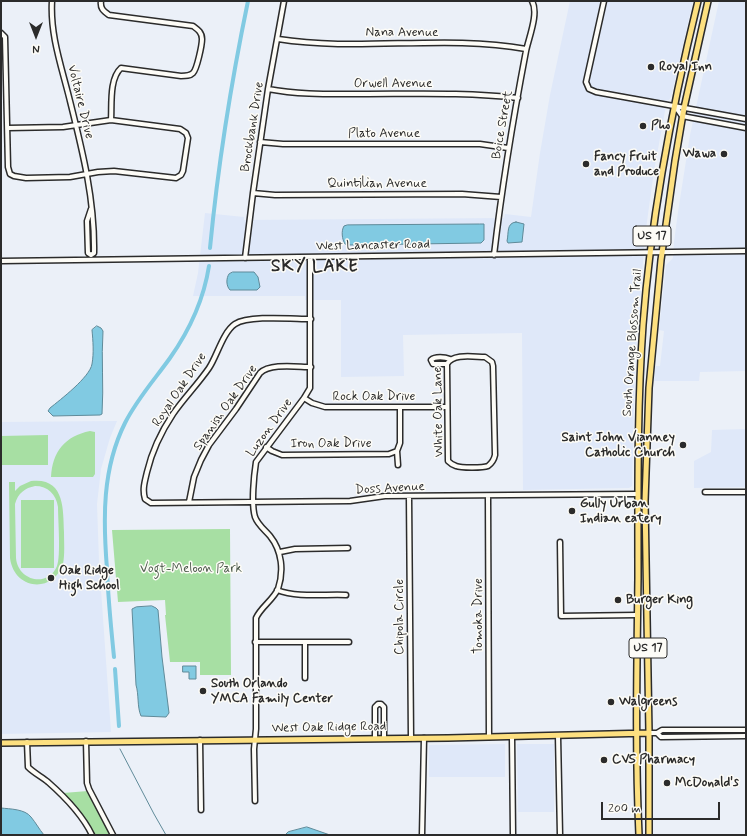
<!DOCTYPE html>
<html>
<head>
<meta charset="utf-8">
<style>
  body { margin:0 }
  #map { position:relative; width:747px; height:836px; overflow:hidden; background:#ebf0f8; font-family:Mynerve,sans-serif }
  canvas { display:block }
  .frame { position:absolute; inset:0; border:2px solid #2b2b2b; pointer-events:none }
  .north { position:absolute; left:16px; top:16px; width:40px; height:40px; -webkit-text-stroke:3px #fdfcf7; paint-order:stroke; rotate:180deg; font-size:11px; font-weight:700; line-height:16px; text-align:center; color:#2b2b2b }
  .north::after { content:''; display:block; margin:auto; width:14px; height:18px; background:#2b2b2b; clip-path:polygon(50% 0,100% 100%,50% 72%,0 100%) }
  .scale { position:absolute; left:601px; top:802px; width:119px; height:18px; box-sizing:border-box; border:2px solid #2b2b2b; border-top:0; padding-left:5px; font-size:12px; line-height:14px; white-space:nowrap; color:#2b2b2b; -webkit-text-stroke:3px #fdfcf7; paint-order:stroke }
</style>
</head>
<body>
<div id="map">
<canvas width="747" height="836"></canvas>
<div class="frame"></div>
<div class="north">N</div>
<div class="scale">200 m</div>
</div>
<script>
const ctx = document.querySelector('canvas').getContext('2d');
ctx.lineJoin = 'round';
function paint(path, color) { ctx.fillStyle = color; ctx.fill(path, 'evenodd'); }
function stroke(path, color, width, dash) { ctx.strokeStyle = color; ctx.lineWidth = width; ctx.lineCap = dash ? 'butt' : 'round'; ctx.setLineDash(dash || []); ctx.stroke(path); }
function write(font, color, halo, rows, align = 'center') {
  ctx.font = font + ' Mynerve,sans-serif'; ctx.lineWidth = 3; ctx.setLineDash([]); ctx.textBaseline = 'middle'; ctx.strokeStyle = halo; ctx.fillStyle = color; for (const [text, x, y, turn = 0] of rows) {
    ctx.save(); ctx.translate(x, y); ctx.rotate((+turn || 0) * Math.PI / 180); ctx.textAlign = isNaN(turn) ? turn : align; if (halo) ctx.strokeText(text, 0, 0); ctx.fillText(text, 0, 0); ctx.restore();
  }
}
paint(new Path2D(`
  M570,1H693L671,97L669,100H667L654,171L645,236L635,364L632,486L629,488L523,490L522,333L403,335L404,376L341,377V300H305V296H193L198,273L205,213L244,217V220L504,218L505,214L531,217L540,153L550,95Z
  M719,1H746V371L700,372L699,381H654L655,366H660L664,331L659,330L666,265L673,258L674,242L678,212L690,135Z
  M117,421L110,438L101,469L97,504L99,561L111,732L1,734V422Z
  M746,429V487L694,488V461L711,452L712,430Z
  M505,744V777H429V745Z
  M517,744H554V812H518Z`), '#dfe8f9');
paint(new Path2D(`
  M90,431L95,432V474L93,477H51C52,452 65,436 90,431Z
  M48,435V465H1V436Z
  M31,481C65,477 63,509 64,532C64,543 65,554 63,564C53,594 14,590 10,558L9,482H15V491L20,486ZM35,486C48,486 56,494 58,507C58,520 61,556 57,566C48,588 18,581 16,558L15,504C18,493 25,488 35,486Z
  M21,500H54V568H21Z
  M230,529L231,675H200V662H170L165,615H166L165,600L118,602L112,530Z
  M88,791L111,835H94L84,818L63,793Z`), '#a7dfa3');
const water = new Path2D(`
  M516,222L524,224L522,242L508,243L507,241C509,233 506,223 516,222Z
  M480,224H484V240L481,243L349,245L345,244C342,239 341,231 344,226L347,225Z
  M233,272H254L258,277L260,287L257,290H230C226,286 226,278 229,274Z
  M97,326L101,328L103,331C101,358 104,386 102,414L100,415L53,416L48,411L50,408C60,400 90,377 92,364C94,353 93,341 92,330Z
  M152,606L156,608L158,610L162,657L169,713L166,717L141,716C137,707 139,695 136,685L132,609L136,607Z
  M183,666H196V679H189V672H183Z
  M1,808C10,809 25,809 31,817C36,823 39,829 44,835H1Z
  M307,827L330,835H285L288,832Z`);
paint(water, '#81cae2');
stroke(water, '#5f8a99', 1);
stroke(new Path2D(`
  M120,749L154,814L166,835`), '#5f8a99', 1);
stroke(new Path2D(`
  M210,248C218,165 231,83 248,1
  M114,657C111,627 108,598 107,569C103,519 102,469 125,423C137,399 155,379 170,358C189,331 204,298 209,266
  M115,669L119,726`), '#81cae2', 4);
const minor = new Path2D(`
  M52,1C50,34 61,65 69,97C82,149 95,199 94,253L91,255
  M101,1C100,8 103,11 109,15L193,26C197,29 202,32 202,39C202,45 197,69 193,73C190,76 186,76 181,76L121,68C109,79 112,105 111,120
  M604,1L586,82L589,89L596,92L746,119
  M1,33L5,37L8,167L10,174L14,176L26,178L70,177L98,172L114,171L176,178L181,175L183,171L188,138L186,133L180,129L111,120L63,127L8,128
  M278,39C360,52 444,34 526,49
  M268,89C299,95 331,94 362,94C414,94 466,92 518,98
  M675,106L682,116L746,128
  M260,142L283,144H480L508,148
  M253,193L275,195L462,194L501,197
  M91,209L87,221L88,253L91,255
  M494,255C502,186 513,119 526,51C529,37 539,13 532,1
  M245,258L253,193L268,89L284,1
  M1,261L746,251
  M311,319C293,319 249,315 235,324C223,332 217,356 209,368C198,384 184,398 173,414C161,432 152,451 147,472C145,481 142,489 145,499L151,503L350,501L385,496L637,494
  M485,357L492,362L493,366L495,455C494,460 492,463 488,466C483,468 461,468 456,466C452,465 450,463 448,461L447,364C453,353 474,357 485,357Z
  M447,364H433L431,360C435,356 445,357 450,359
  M304,398L312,403L325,407H447
  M266,447L272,451L282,455L389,454L397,451
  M397,451L400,443V407
  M397,451L398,465
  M705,492H746
  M409,496L411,738
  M488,496L489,737
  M189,502L194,477L201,460L209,445L236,409L260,373C270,363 297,367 311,367
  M560,542L561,616L637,615
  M280,552L295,549L348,548
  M277,590C298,598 324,594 346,595
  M255,642H349
  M305,678V642
  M649,733H657L662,730H746
  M657,733L661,737L746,736
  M558,736L560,835
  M512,737L513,835
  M375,738V707L378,704H381L384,707V738
  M200,740L201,810
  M86,741L87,783L89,789L113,835
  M27,742L28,767C34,773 42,777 48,782C65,797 82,814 92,835
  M255,801L254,749L256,729V618C261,607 273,600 278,589C284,571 282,551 270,536C265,530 258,525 255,517C251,504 254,475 256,462L304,398L310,388V257
  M422,835L424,738`);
const major = new Path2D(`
  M1,743L448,738L649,733
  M639,835C635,749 637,663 638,578C638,493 637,409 643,325C651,216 672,107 698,1
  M649,835V733L645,501L649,388L661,260L675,161L684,108L708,1`);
stroke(minor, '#2b2b2b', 7);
stroke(major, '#2b2b2b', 8);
stroke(minor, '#fdfcf7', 4);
stroke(major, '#fde080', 5);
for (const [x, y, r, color] of [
  [651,67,4,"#2b2b2b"],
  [643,126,4,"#2b2b2b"],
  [724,154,4,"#2b2b2b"],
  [586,164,4,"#2b2b2b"],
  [683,445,4,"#2b2b2b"],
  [572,511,4,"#2b2b2b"],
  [51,578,4,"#2b2b2b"],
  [618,600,4,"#2b2b2b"],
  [203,691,4,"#2b2b2b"],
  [611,702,4,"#2b2b2b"],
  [604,760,4,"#2b2b2b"],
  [667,783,4,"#2b2b2b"]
]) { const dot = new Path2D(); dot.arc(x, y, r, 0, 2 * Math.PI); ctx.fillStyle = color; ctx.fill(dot); stroke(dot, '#fdfcf7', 1.5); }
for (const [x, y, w] of [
  [652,236,38],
  [648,648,38]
]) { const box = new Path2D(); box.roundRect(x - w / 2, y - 10, w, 20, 3); ctx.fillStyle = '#fdfcf7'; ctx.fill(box); stroke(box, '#2b2b2b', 1); }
write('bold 12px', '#2b2b2b', null, [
  ["US 17",652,236],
  ["US 17",648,648]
]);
write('13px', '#2b2b2b', '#fdfcf7', [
  ["Nana Avenue",402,33],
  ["Orwell Avenue",393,84],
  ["Voltaire Drive",80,102,76],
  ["Boice Street",503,125,-80],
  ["Brockbank Drive",253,127,-81],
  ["Plato Avenue",384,134],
  ["Quintilian Avenue",377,184],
  ["West Lancaster Road",373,246,-1],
  ["South Orange Blossom Trail",633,343,-86],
  ["Royal Oak Drive",180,390,-56],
  ["Rock Oak Drive",374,397],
  ["Spanish Oak Drive",226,408,-55],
  ["White Oak Lane",439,412,-91],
  ["Luzon Drive",270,428,-54],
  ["Iron Oak Drive",331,444],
  ["Doss Avenue",390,489,-3],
  ["Tomoka Drive",479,616,-90],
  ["Chipola Circle",400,617,-90],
  ["West Oak Ridge Road",329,728,-1]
]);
write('bold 13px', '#2b2b2b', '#fdfcf7', [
  ["Royal Inn",659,67],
  ["Pho",651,126],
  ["Wawa",716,154,"right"],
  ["Fancy Fruit",594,157],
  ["and Produce",594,172],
  ["Saint John Vianney",675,438,"right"],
  ["Catholic Church",675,453,"right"],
  ["Gully Urban",580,504],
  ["Indian eatery",580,519],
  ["Oak Ridge",59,571],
  ["High School",59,586],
  ["Burger King",626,600],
  ["South Orlando",211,684],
  ["YMCA Family Center",211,699],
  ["Walgreens",619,702],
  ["CVS Pharmacy",612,760],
  ["McDonald's",675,783]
], 'left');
write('13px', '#4a5849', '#fdfcf7', [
  ["Vogt-Meloon Park",191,569]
]);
ctx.letterSpacing = '1px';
write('bold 17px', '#2b2b2b', '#fdfcf7', [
  ["SKY LAKE",315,267]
]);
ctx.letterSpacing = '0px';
</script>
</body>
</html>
